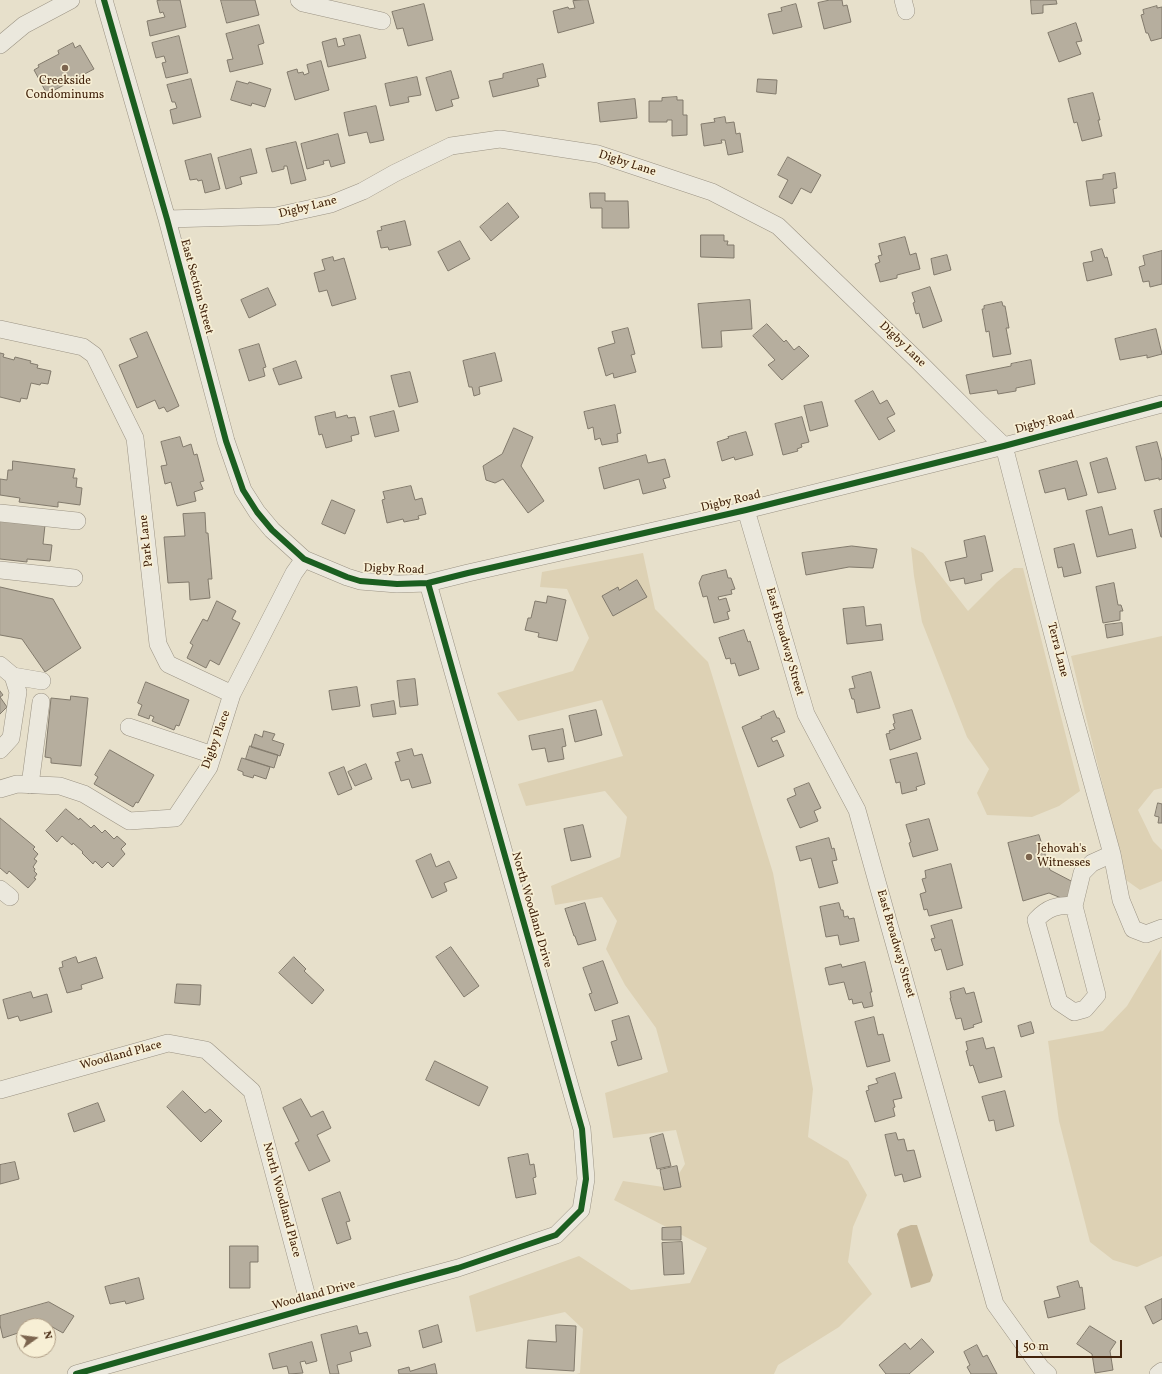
<!DOCTYPE html>
<html>
<head>
<meta charset="utf-8">
<style>
  body { margin:0 }
  #map { position:relative; width:1162px; height:1374px; overflow:hidden; background:#e7e0cb; font-family:Vollkorn,serif }
  canvas { display:block }
  .north { position:absolute; left:16px; top:1318px; width:40px; height:40px; box-sizing:border-box; background:#f7efd5; border:1px solid #af9d85; border-radius:50%; rotate:76deg; font-size:11px; font-weight:700; line-height:16px; text-align:center; color:#42230c }
  .north::after { content:''; display:block; margin:auto; width:14px; height:18px; background:#7c654f; clip-path:polygon(50% 0,100% 100%,50% 72%,0 100%) }
  .scale { position:absolute; left:1016px; top:1340px; width:106px; height:18px; box-sizing:border-box; border:2px solid #42230c; border-top:0; padding-left:5px; font-size:12px; line-height:14px; white-space:nowrap; color:#42230c; -webkit-text-stroke:3px #f7efd5; paint-order:stroke }
</style>
</head>
<body>
<div id="map">
<canvas width="1162" height="1374"></canvas>
<div class="north">N</div>
<div class="scale">50 m</div>
</div>
<script>
const ctx = document.querySelector('canvas').getContext('2d');
ctx.lineJoin = 'round';
function paint(path, color) { ctx.fillStyle = color; ctx.fill(path, 'evenodd'); }
function stroke(path, color, width, dash) { ctx.strokeStyle = color; ctx.lineWidth = width; ctx.lineCap = dash ? 'butt' : 'round'; ctx.setLineDash(dash || []); ctx.stroke(path); }
function write(font, color, halo, rows, align = 'center') {
  ctx.font = font + ' Vollkorn,serif'; ctx.lineWidth = 3.5; ctx.setLineDash([]); ctx.textBaseline = 'middle'; ctx.strokeStyle = halo; ctx.fillStyle = color; for (const [text, x, y, turn = 0] of rows) {
    ctx.save(); ctx.translate(x, y); ctx.rotate((+turn || 0) * Math.PI / 180); ctx.textAlign = isNaN(turn) ? turn : align; if (halo) ctx.strokeText(text, 0, 0); ctx.fillText(text, 0, 0); ctx.restore();
  }
}
paint(new Path2D(`
  M911,547L923,553L968,611L997,582L1014,568H1023L1080,791L1059,806L1032,817L987,815L977,793L989,769L967,737L922,622L914,576Z
  M643,553L655,609L708,662L773,873L813,1089L808,1137L848,1161L867,1195L853,1227L848,1262L872,1294L839,1327L778,1365L774,1374H576L580,1373L583,1329L565,1312L476,1332L469,1296L579,1256L631,1290L690,1283L707,1248L614,1200L623,1181L670,1188L685,1164L676,1130L613,1138L605,1093L668,1072L656,1028L625,985L606,949L617,921L602,897L555,905L551,886L620,857L627,817L605,791L526,806L518,784L623,756L602,700L518,721L497,693L573,671L589,638L567,589L540,587L542,572Z
  M1162,636V788L1154,790L1138,810L1153,841L1162,850V881L1140,890L1126,880L1071,656Z
  M1161,949L1162,1256L1137,1267L1113,1260L1090,1242L1059,1121L1048,1041L1103,1031L1127,1006Z`), '#ddd1b4');
paint(new Path2D(`
  M911,1225H917L933,1275L930,1282L911,1288L897,1234L900,1229Z`), '#c5b698');
const building = new Path2D(`
  M162,0H180L186,27L150,36L147,21L165,17L163,12L160,13L157,1Z
  M221,0H255L259,15L227,23Z
  M588,0L594,23L558,33L553,11L568,7L569,9L575,8L573,1Z
  M830,0H842L843,6L847,5L851,22L824,29L818,3Z
  M1031,0H1056L1057,4L1043,5V13L1032,14Z
  M424,4L433,40L408,46L403,28L397,29L392,12Z
  M796,4L802,27L773,34L768,14L782,11L781,8Z
  M1157,6V8L1162,7V38L1151,41L1148,33H1146L1141,15L1144,14L1143,10Z
  M1076,23L1082,41L1076,42L1081,54L1059,62L1048,33Z
  M259,25L264,43L258,45L263,64L230,72L227,60L233,59L226,34Z
  M360,35L366,58L328,67L322,42L336,38L338,47L345,45L343,39Z
  M179,36L188,73L166,78L162,63L166,62L164,56L156,58L152,43Z
  M73,43L75,48L80,45L94,69L47,94L34,70L39,67L38,65L59,54L58,51Z
  M321,61L329,90L295,100L287,72L297,69L298,73L303,72L304,75L309,73L307,65Z
  M543,64L546,77L537,79L539,86L493,97L489,81L503,78V74Z
  M451,71L459,98L451,100L453,106L436,111L426,78Z
  M417,77L421,95L408,97L409,102L390,106L385,84Z
  M191,79L201,117L173,124L170,110L177,108L175,102H172L167,85Z
  M758,79L777,80L776,94L757,92Z
  M237,81L248,84L249,82L271,89L265,107L252,103L251,106L231,100Z
  M1093,93L1100,120H1098L1102,136L1082,141L1077,122L1074,123L1068,99Z
  M677,97V100H683V115H687V135L672,136V120H667V122H649V101H662V98Z
  M635,99L637,118L600,122L598,103Z
  M376,106L384,140L370,143L367,132L349,136L344,113Z
  M725,117L726,123L734,122L736,134L740,133L743,152L728,155L725,140H721L722,143L704,146L701,124L715,122L714,119Z
  M338,134L345,163L331,167L329,160L323,161L324,164L307,169L301,144Z
  M296,142L306,180L291,184L287,166H284V169L272,172L266,149Z
  M251,149L257,173L240,177L242,184L226,189L218,158Z
  M211,154L220,189L205,193L202,180L198,181L197,179L190,180L185,161Z
  M788,157L821,175L811,193L801,188L792,204L779,197L788,180L778,175Z
  M1115,173L1117,188L1113,189L1115,203L1090,206L1086,181L1103,179V175Z
  M590,193H605V201H628L629,228H602V208H591Z
  M508,203L519,217L491,241L480,227Z
  M405,221L411,245L389,250L388,247L381,248L377,231L382,230L381,227Z
  M701,235H724V241H728L727,245H734V258L701,257Z
  M905,237L910,255L916,253L920,269L897,275V278L880,282L875,264L880,262L878,256L882,255L879,244Z
  M460,241L470,259L448,271L438,252Z
  M1102,249L1105,258L1107,257L1112,275L1087,281L1083,263L1093,261L1091,252Z
  M1162,251V284L1150,287L1149,281L1143,282L1139,267L1145,265L1143,256Z
  M947,255L951,270L934,275L931,259Z
  M333,257L334,261L344,258L356,299L332,306L327,290L319,292L314,273L325,270L322,260Z
  M930,287L942,321L923,328L919,313L916,314L913,303L915,302L912,293Z
  M268,288L276,305L249,318L241,300Z
  M750,300L752,329L721,331L722,347L702,348L698,304Z
  M1002,302L1003,306H1005L1009,328H1006L1011,354L993,357L989,331L986,332L982,309H984V306Z
  M767,324L784,342L786,340L794,350L799,346L809,356L782,380L768,365L775,360L753,336Z
  M628,328L635,354L631,355L636,372L614,378L613,373L606,376L598,348L615,343L612,332Z
  M1156,329L1162,354L1147,358V355L1120,360L1115,339Z
  M147,332L179,406L167,412L164,407L159,409L155,400L137,408L119,365L138,357L130,339Z
  M259,344L266,367L263,368L265,376L249,381L239,350Z
  M0,353L4,354L3,357L14,360L15,357L31,361L30,363L38,365L37,368L51,371L48,384L41,383L40,385L31,383L27,399L21,398L20,402L0,397Z
  M495,353L502,381L479,387L480,394L474,396L472,387H469L463,361Z
  M1031,360L1035,384L1016,388V391L998,394L997,390L970,394L966,375L1011,366V364Z
  M296,361L302,378L279,385L273,369Z
  M410,372L418,402L399,407L391,376Z
  M873,391L880,404L887,400L895,414L887,418L895,431L879,440L855,401Z
  M822,402L828,426L810,431L804,406Z
  M615,405L621,433L617,434L618,442L602,445L600,438L595,440L593,427L588,429L584,412Z
  M394,411L399,431L375,437L370,417Z
  M335,412L336,418L347,415L348,418L355,417L359,434L351,436L352,441L326,448L322,434L319,435L315,417Z
  M802,417L809,442L801,444L802,447L797,449L798,451L783,455L775,424Z
  M514,428L533,437L521,466L544,501L528,513L503,479L495,483L486,480L483,466L502,454Z
  M746,432L753,455L735,460L734,457L722,461L717,442L729,438L728,437Z
  M180,437L183,447L191,444L194,455L197,454L204,481L200,482L203,489L194,492L196,501L177,506L171,482L165,484L161,466L167,465L161,442Z
  M1157,442L1162,461V479L1159,480V478L1145,481L1136,447Z
  M646,455L648,463L665,459L670,477L663,479L666,488L643,494L639,479L604,489L599,468Z
  M1107,458L1116,489L1098,493L1090,463Z
  M13,461L75,469L73,478H77L76,487L82,488L80,505L58,502V507L19,502L20,498L0,495V479L7,480L8,470H12Z
  M1077,461L1087,495L1068,500L1065,488L1045,493L1039,471Z
  M411,486L415,500L422,498L426,514L418,516L419,519L404,522L403,519L387,523L382,500L385,499L383,492Z
  M332,500L355,510L345,534L322,524Z
  M1102,507L1109,535L1132,529L1136,548L1097,557L1086,511Z
  M1162,509V537H1161L1154,511Z
  M205,513L206,533H208L212,579H208L210,598L190,600L189,582L168,583L164,537L185,536L183,514Z
  M0,520L45,525L43,544L52,545L50,561L27,559V562L0,559Z
  M985,536L993,571L981,574L982,580L965,584L964,578L950,581L945,562L967,557L964,541Z
  M1074,544L1081,573L1064,577L1062,567L1058,568L1054,549Z
  M852,546L877,549L873,568L849,567L806,575L802,553Z
  M726,570L728,578H731L735,589L731,590L732,594L718,597L719,600L726,598L730,611L727,612L729,619L714,623L707,596L703,597L699,583L702,576Z
  M637,580L647,597L613,616L602,596L618,587L619,590Z
  M1114,583L1118,605H1121L1123,611H1120V620L1103,623L1096,587Z
  M0,587L53,599L81,648L45,672L22,639L0,635Z
  M548,596L566,600L557,641L538,637L539,633L525,630L528,618H531L535,601L546,603Z
  M217,601L236,611L232,619L240,623L219,665L210,660L206,668L187,658L193,645L190,643L203,619L207,621Z
  M864,607L866,626L881,624L883,640L847,644L843,609Z
  M1122,623L1123,635L1107,638L1105,625Z
  M744,630L748,642L750,641L759,669L739,676L735,663L731,664L730,658L726,659L719,638Z
  M871,672L880,708L857,713L854,699H852L849,689L855,688L852,677Z
  M415,679L418,705L400,707L397,681Z
  M146,682L189,700L179,726L176,725L174,730L152,721L154,717L150,715L149,719L138,715L142,705L138,703Z
  M357,687L360,706L332,710L329,691Z
  M0,691L3,695L0,697L7,707L0,714Z
  M71,696L88,698L81,766L51,763V758L45,757L51,698L70,700Z
  M394,701L396,714L373,717L371,705Z
  M596,710L602,735L575,742L569,716Z
  M912,710L921,739L890,750L886,734L890,733L889,731L895,729L893,724L895,723L893,715Z
  M774,711L777,718H779L785,732L771,738L773,742L777,740L784,756L758,767L742,727L762,718L761,717Z
  M563,729L566,746L562,747L564,759L548,762L545,748L532,750L529,736Z
  M264,731L275,734L272,740L284,744L280,756L251,747L255,734L262,737Z
  M250,746L278,755L274,768L246,759Z
  M412,749L414,756L422,754L431,783L412,788L409,779L401,781L395,762L400,761L397,753Z
  M110,750L154,775L138,803L136,802L133,807L94,784L98,777L95,775Z
  M917,753L925,784L916,787L917,790L902,794L900,782L896,783L890,760Z
  M242,758L270,767L266,779L254,775L253,778L243,775V772L238,770Z
  M366,764L372,779L355,786L348,772Z
  M344,767L352,789L338,795L329,773Z
  M809,783L821,808L814,811L818,821L800,828L787,799L796,795L794,789Z
  M1158,803L1162,804V823H1158L1159,817L1155,816Z
  M66,809L79,820L80,818L91,828L94,825L102,833L105,830L114,839L117,836L126,844L121,849L125,854L113,867L108,862L102,868L95,861L93,864L82,853L83,852L73,843L72,845L62,836L57,842L46,831Z
  M0,818L35,847L33,849L38,854L34,859L37,861L33,867L35,869L34,871L37,874L34,878L36,879L28,888L9,871L7,874L0,868Z
  M929,819L938,850L913,857L909,843L911,842L906,825Z
  M583,825L591,857L571,861L564,829Z
  M1039,835L1050,870L1075,883L1066,900L1049,893L1023,901L1008,843Z
  M829,838L832,849L834,848L837,860L832,861L838,883L819,888L811,858L800,861L796,847Z
  M431,854L436,867L449,861L457,878L444,883L447,891L432,898L416,861Z
  M951,864L962,908L929,916L927,909L924,910L920,894L926,892L922,879L926,878L925,871Z
  M585,903L596,940L578,945L575,936H574L565,909Z
  M839,903L841,910H843L844,917L848,916L849,919L854,918L859,941L840,945L838,935L826,937L820,907Z
  M952,920L963,965L947,970L941,949L935,951L931,939L935,938L931,926Z
  M451,947L479,986L464,997L436,957Z
  M76,957L78,963L96,957L103,978L81,985L82,989L67,993L59,968L63,967L62,962Z
  M294,957L306,969L304,971L324,990L312,1004L279,973Z
  M603,961L618,1003L595,1011L589,994L592,993L583,968Z
  M865,962L872,992H870L873,1006L864,1008L862,1002L853,1004L852,999L849,1000L844,982L829,985L825,968L841,964L842,967Z
  M177,984L201,985L200,1005L175,1003Z
  M964,988L966,994L974,992L982,1022L973,1025L974,1027L964,1030L961,1018L956,1019L950,998H951L950,992Z
  M31,992L33,998L47,994L52,1012L20,1021L18,1016L8,1019L3,1000Z
  M629,1016L642,1059L618,1066L611,1042L617,1040L612,1021Z
  M874,1017L878,1035L883,1034L890,1061L867,1067L855,1022Z
  M1031,1022L1034,1033L1021,1037L1018,1026Z
  M983,1038L986,1049L994,1047L1002,1077L979,1083L973,1065L970,1066L966,1051L968,1050L966,1042Z
  M435,1061L488,1087L479,1106L426,1080Z
  M895,1073L902,1098L893,1100L895,1107L893,1108L895,1116L875,1122L866,1091L869,1090L868,1086L878,1083L876,1079Z
  M183,1091L205,1113L210,1109L222,1121L201,1142L167,1107Z
  M1005,1091L1014,1126L996,1131L994,1120L989,1121L982,1097Z
  M301,1099L311,1117L323,1111L331,1128L317,1135L330,1161L309,1171L295,1143L299,1141L283,1108Z
  M98,1103L105,1121L74,1132L68,1114Z
  M896,1133L898,1140L904,1139L907,1151L914,1150L921,1177L904,1182L902,1174L895,1176L885,1135Z
  M663,1134L671,1166L657,1169L650,1138Z
  M528,1154L530,1165L534,1164L536,1177L533,1178L536,1194L516,1198L508,1158Z
  M15,1162L19,1179L0,1184V1165Z
  M677,1166L681,1187L664,1190L660,1170Z
  M340,1192L350,1221L346,1222L351,1239L337,1244L322,1199Z
  M681,1227V1240H662V1228Z
  M682,1242L684,1274L664,1275L662,1243Z
  M230,1246H258V1262H250V1288H230Z
  M139,1278L144,1299L126,1304L125,1301L110,1304L105,1287Z
  M1078,1281L1080,1288L1082,1287L1085,1309L1048,1318L1044,1301L1060,1297L1057,1287Z
  M1162,1299V1319L1153,1324L1145,1307Z
  M49,1302L74,1316L63,1333L47,1324L40,1326H24V1331L3,1338L0,1325V1316Z
  M438,1325L442,1342L423,1348L419,1331Z
  M556,1325L576,1326L574,1371L526,1368L528,1340L556,1342Z
  M357,1326L359,1334L367,1332L371,1346L350,1352L352,1361L337,1365L339,1374H330L321,1335Z
  M1090,1326L1116,1342L1110,1351L1113,1370L1095,1373L1092,1354L1077,1344Z
  M922,1339L934,1352L909,1374H886L879,1365L905,1343L910,1349Z
  M312,1342L317,1361L306,1364L305,1361L300,1362L303,1373L289,1374L287,1366L273,1369L269,1354Z
  M977,1345L983,1357L987,1355L997,1374H971L967,1367L970,1365L964,1352Z
  M435,1364L437,1374H399L398,1370L409,1367L410,1371Z`);
paint(building, '#b6ae9e');
stroke(building, '#827a6c', 1);
const minor = new Path2D(`
  M104,0L167,219L226,441L243,490L257,512L272,530L304,559L347,577L360,581L397,584L428,583L468,573L746,510L1004,446L1162,404
  M299,0L303,3L382,21
  M903,0L906,11
  M0,45L24,25L71,0
  M167,219L276,216L331,204L363,191L395,173L451,146L500,139L598,154L712,192L778,226L917,360L981,424L1004,446L1071,705L1112,854L1121,900L1133,929L1146,934L1162,928
  M0,329L83,347L94,355L135,438L158,644L168,664L232,694
  M746,510L806,714L857,810L995,1304L1041,1368L1048,1374
  M0,513L77,521
  M0,570L74,578
  M0,665L13,676L18,692L11,738L0,750
  M13,676L42,681
  M129,727L213,755
  M30,785L41,702
  M0,789L17,784L60,786L84,794L129,821L175,818L209,767L232,694L294,573L304,559
  M0,889L10,897
  M1074,906C1058,904 1047,908 1036,920L1059,1002L1074,1012L1085,1009L1097,995L1074,906L1082,873L1092,863L1112,854
  M0,1090L168,1043L206,1050L252,1091L310,1308
  M76,1374L310,1308L458,1268L556,1235L581,1210L586,1179L582,1129L428,583
  M1158,1374L1162,1371`);
stroke(minor, '#9b9384', 18);
stroke(minor, '#ebe8dd', 17);
stroke(new Path2D(`
  M104,0L167,219L226,441L243,490L257,512L272,530L304,559L347,577L360,581L397,584L428,583L468,573L746,510L1004,446L1162,404
  M76,1374L310,1308L458,1268L556,1235L581,1210L586,1179L582,1129L428,583`), '#1b5e20', 6);
for (const [x, y, r, color] of [
  [65,68,4,"#7c654f"],
  [1029,857,4,"#7c654f"]
]) { const dot = new Path2D(); dot.arc(x, y, r, 0, 2 * Math.PI); ctx.fillStyle = color; ctx.fill(dot); stroke(dot, '#f7efd5', 1.5); }
write('12px', '#42230c', '#f7efd5', [
  ["Creekside",65,82],
  ["Condominums",65,96],
  ["Jehovah's",1037,850,"left"],
  ["Witnesses",1037,864,"left"]
]);
write('12px', '#42230c', '#f7efd5', [
  ["Digby Lane",627,164,18],
  ["Digby Lane",308,208,-14],
  ["East Section Street",196,287,75],
  ["Digby Lane",902,345,44],
  ["Digby Road",1045,423,-15],
  ["Digby Road",731,502,-13],
  ["Park Lane",147,541,-96],
  ["Digby Road",394,570,2],
  ["East Broadway Street",784,642,74],
  ["Terra Lane",1057,650,76],
  ["Digby Place",217,740,-70],
  ["North Woodland Drive",531,910,74],
  ["East Broadway Street",895,944,74],
  ["Woodland Place",121,1056,-15],
  ["North Woodland Place",281,1200,75],
  ["Woodland Drive",314,1296,-15]
]);
</script>
</body>
</html>
